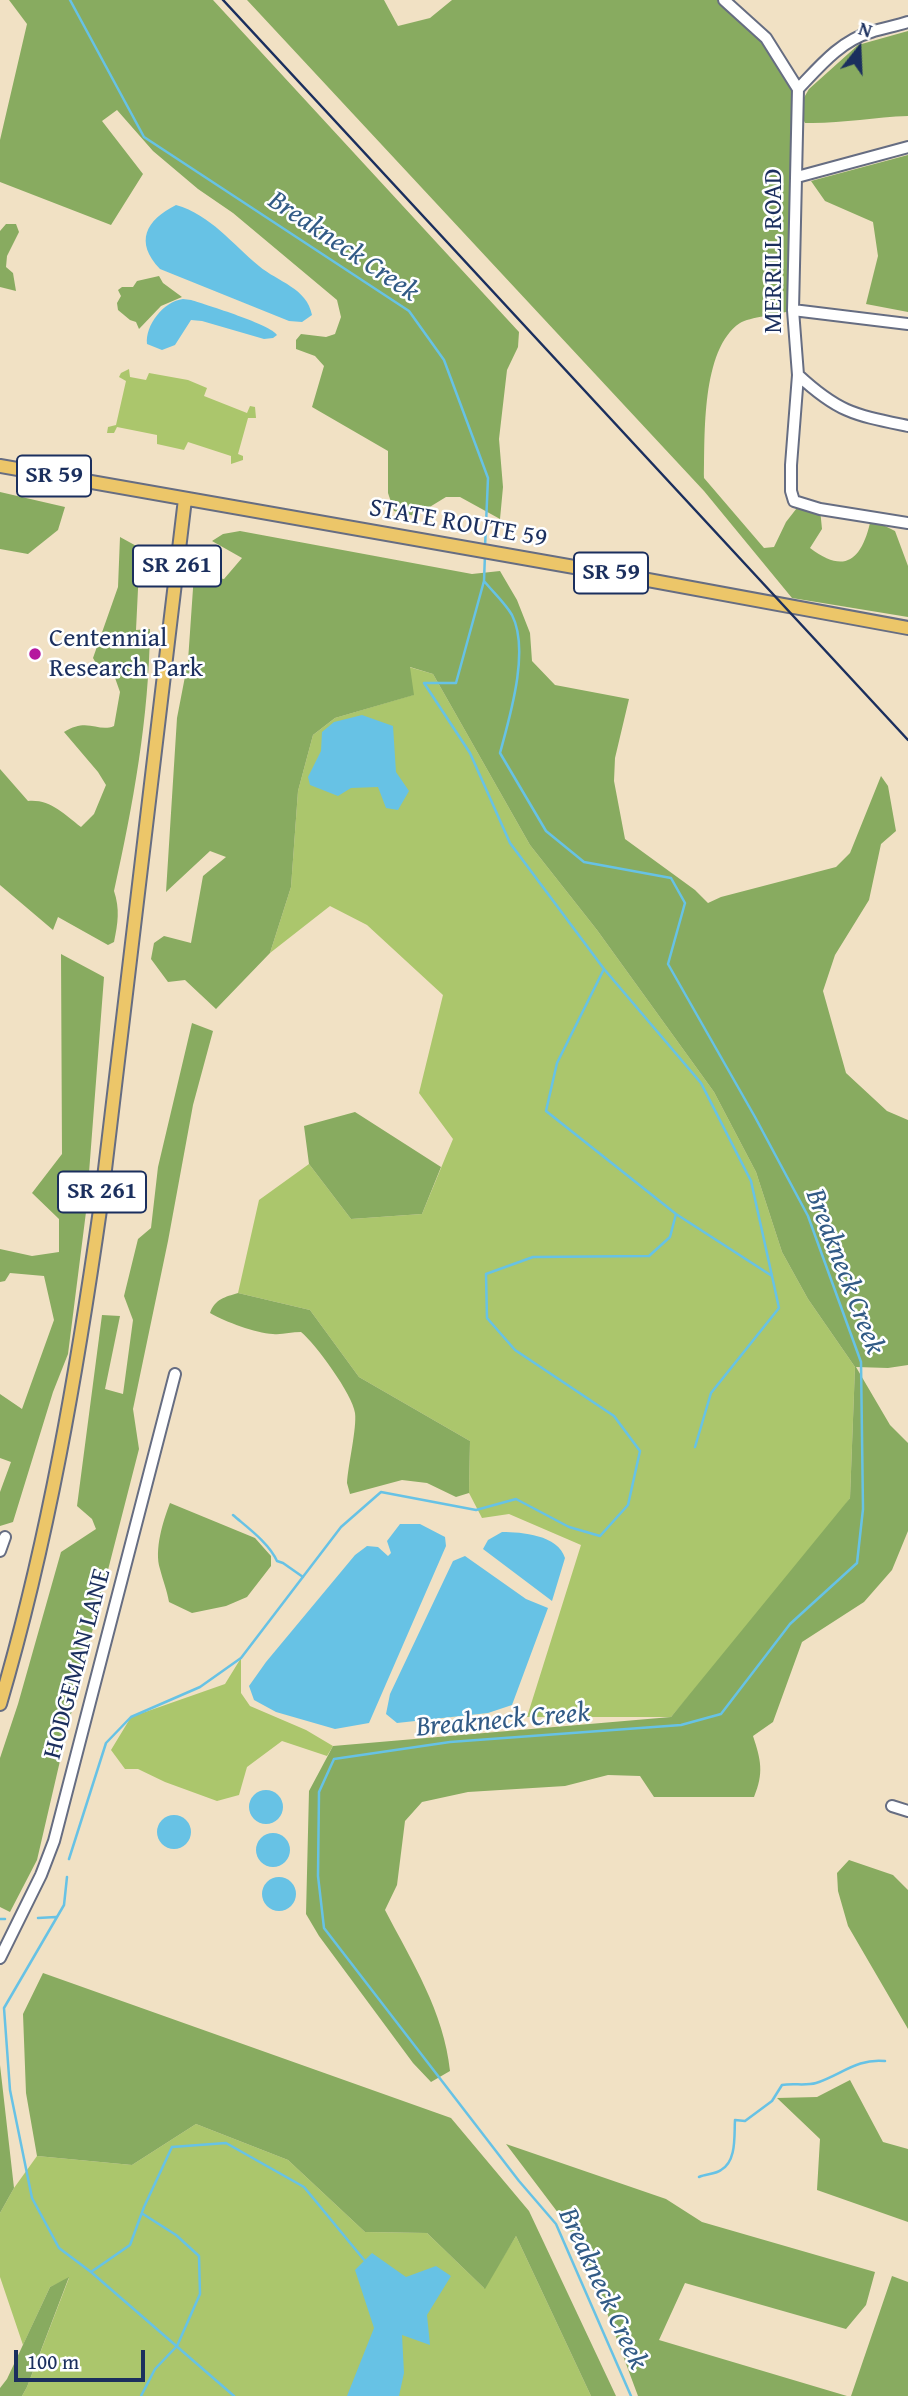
<!DOCTYPE html>
<html>
<head>
<meta charset="utf-8">
<style>
  body { margin:0 }
  #map { position:relative; width:908px; height:2396px; overflow:hidden; background:#f1e1c4; font-family:"Gentium Book Plus",serif }
  canvas { display:block }
  .north { position:absolute; left:824px; top:14px; width:70px; height:70px; -webkit-text-stroke:5px #fff; paint-order:stroke; rotate:18deg; font-size:19px; font-weight:700; line-height:28px; text-align:center; color:#1b2f5e }
  .north::after { content:''; display:block; margin:auto; width:24px; height:32px; background:#1b2f5e; clip-path:polygon(50% 0,100% 100%,50% 72%,0 100%) }
  .scale { position:absolute; left:14px; top:2350px; width:131px; height:32px; box-sizing:border-box; border:4px solid #1b2f5e; border-top:0; padding-left:9px; font-size:21px; line-height:24px; white-space:nowrap; color:#1b2f5e; -webkit-text-stroke:5px #fff; paint-order:stroke }
</style>
</head>
<body>
<div id="map">
<canvas width="908" height="2396"></canvas>
<div class="north">N</div>
<div class="scale">100 m</div>
</div>
<script>
const ctx = document.querySelector('canvas').getContext('2d');
ctx.lineJoin = 'round';
function paint(path, color) { ctx.fillStyle = color; ctx.fill(path, 'evenodd'); }
function stroke(path, color, width, dash) { ctx.strokeStyle = color; ctx.lineWidth = width; ctx.lineCap = dash ? 'butt' : 'round'; ctx.setLineDash(dash || []); ctx.stroke(path); }
function write(font, color, halo, rows, align = 'center') {
  ctx.font = font + ' "Gentium Book Plus",serif'; ctx.lineWidth = 5; ctx.setLineDash([]); ctx.textBaseline = 'middle'; ctx.strokeStyle = halo; ctx.fillStyle = color; for (const [text, x, y, turn = 0] of rows) {
    ctx.save(); ctx.translate(x, y); ctx.rotate((+turn || 0) * Math.PI / 180); ctx.textAlign = isNaN(turn) ? turn : align; if (halo) ctx.strokeText(text, 0, 0); ctx.fillText(text, 0, 0); ctx.restore();
  }
}
paint(new Path2D(`
  M129,369L130,377L146,380L149,373L188,380L207,388L204,396L247,413L250,406L255,407L256,418H248L238,454L243,456V460L231,464V456L188,442L184,450L157,444V435L117,427L114,433H107L108,427L116,425L126,381L119,377L121,373Z
  M409,667L433,674L530,845L597,930L714,1092L756,1172L782,1252L808,1299L855,1367L850,1498L810,1555L671,1717H527L581,1545L509,1514L482,1518L469,1493L470,1441L359,1377L310,1310L238,1293L259,1200L309,1164L351,1219L422,1214L453,1139L419,1093L443,995L367,925L330,906L270,953L291,887L298,791L313,735L335,718L413,695Z
  M241,1658V1693L250,1706L306,1730L333,1746L327,1756L282,1741L247,1767L239,1795L217,1801L165,1782L138,1769H125L111,1750L131,1717L225,1684Z
  M196,2124L288,2160L365,2232L427,2233L484,2288L516,2236L591,2396H22L27,2387L69,2278L50,2287L23,2345L0,2277V2213L14,2188L37,2156L132,2165Z`), '#abc66c');
paint(new Path2D(`
  M9,0H213L519,332L518,347L507,370L499,439L503,487L500,519L460,497H446L415,516L394,511L388,493V451L312,407L324,366L315,356L296,349V340L301,334L326,337L335,334L341,317L337,300L233,213L198,189L153,151L117,110L102,121L143,174L111,225L0,182V140L27,24Z
  M247,0H384L398,26L430,18L452,0H724L733,6L786,68L798,108L809,89L858,45L908,31V116C873,117 840,124 805,123L799,111L793,310C779,315 749,317 740,323C701,349 705,436 704,478L764,548L774,547L786,522L800,504L820,509L822,529L810,548C844,574 861,561 870,523L881,524L895,531L908,566V617L792,598L704,491Z
  M908,155V312L866,304L878,256L873,222L825,201L811,181Z
  M6,224H16L19,232L7,256L6,267L13,273L16,291L0,287V231Z
  M159,276L163,283L182,297L161,306L139,329L136,322L130,320L118,310L117,303L121,296L118,290L122,287H133L137,281Z
  M0,492L65,507L58,530L28,554L0,549Z
  M240,531L472,574L500,571L517,600L530,633L532,661L555,685L629,699L615,758L614,781L625,839L695,890L708,903L721,897L836,867L850,853L881,776L888,786L896,831L881,844L869,900L835,955L823,991L846,1073L887,1111L908,1120V1365L888,1368L856,1367L890,1425L908,1443V1531L892,1570L864,1602L802,1642L773,1722L753,1736C761,1760 764,1773 754,1797H654L640,1776L608,1775L565,1786L468,1792L422,1802L405,1821L397,1885L385,1910C412,1962 444,2012 450,2071L431,2082L413,2063L319,1936L306,1914L309,1791L333,1746L671,1717L850,1498L855,1367L808,1299L782,1252L756,1172L714,1092L597,930L530,845L433,674L410,667L414,695L335,718L313,735L298,791L291,887L270,953L216,1009L185,980L168,982L151,959L154,943L164,936L191,943L203,876L226,857L210,851L166,892L177,718L188,661L194,574L224,579L242,558L212,541L223,534Z
  M120,537L140,548L136,630L150,629C149,717 133,806 114,891C120,909 118,923 114,942L108,945L58,917L53,930L0,885V769L28,801C50,799 64,814 81,827L94,814L106,785L98,772L64,732C88,717 98,733 114,726L120,692L114,675L101,672L93,658L118,587Z
  M61,954L104,977L86,1212L68,1354L53,1392L13,1522L0,1526V1492L11,1462L0,1458V1394L22,1409L54,1320L44,1276L10,1273L5,1281L0,1282V1249L32,1256L59,1252V1219L32,1193L62,1154Z
  M192,1023L213,1031L193,1105L168,1241L133,1409L139,1449L69,1722L37,1860L10,1912L0,1907V1758L18,1704L61,1552L96,1529L92,1519L77,1506L102,1315L120,1316L105,1389L123,1394L133,1320L124,1296L138,1239L151,1228L158,1167Z
  M355,1112L441,1167L422,1214L351,1219L309,1164L304,1126Z
  M238,1293L310,1310L359,1377L470,1441L469,1493L456,1497L427,1483L402,1480L350,1494L347,1483C348,1465 357,1428 355,1413C353,1395 315,1343 301,1332C291,1332 282,1335 273,1334C255,1333 226,1322 210,1313C215,1299 225,1297 238,1293Z
  M170,1503L255,1538L271,1556V1566L247,1597L226,1606L192,1613L169,1602C167,1590 163,1581 160,1569C154,1550 163,1521 170,1503Z
  M849,1860L893,1875L908,1890V2029L848,1926L838,1891L837,1873Z
  M43,1973L451,2118L529,2211L616,2396H591L516,2236L485,2289L427,2233L365,2232L288,2160L196,2124L132,2165L37,2156L26,2093L23,2014Z
  M0,2065L14,2188L0,2213Z
  M850,2080L883,2142L908,2149V2222L817,2190L820,2139L777,2098L817,2097Z
  M506,2144L666,2199L702,2222L875,2272L866,2305L846,2329L685,2283L659,2340L847,2396H638L600,2294L568,2226Z
  M892,2276L908,2282V2396H851Z
  M69,2277L27,2387L22,2396H0V2388L7,2379L50,2287Z`), '#88ab60');
paint(new Path2D(`
  M176,205C211,215 232,244 259,266C278,282 307,288 312,315L302,322L289,321L160,269C134,242 146,220 176,205Z
  M183,299L191,300C207,305 272,325 277,335L273,338L264,339L202,321L191,320L175,345L162,350L147,344C145,325 164,301 183,299Z
  M362,715L393,726L396,772L409,791L398,810L386,808L378,787L351,788L338,796L310,785L308,777L321,751L322,732L334,722Z
  M400,1524H420L445,1537L446,1546L369,1723L335,1729L276,1712L254,1700L249,1686L266,1662L355,1555L367,1546L378,1547L388,1556L391,1553L387,1541Z
  M502,1532C522,1532 558,1535 565,1558L552,1601L483,1549L488,1540Z
  M465,1556L526,1599L548,1608L512,1705L488,1713L397,1723L386,1714L390,1694L453,1561Z
  M249 1807a17 17 0 1 1 34 0a17 17 0 1 1-34 0Z
  M157 1832a17 17 0 1 1 34 0a17 17 0 1 1-34 0Z
  M256 1850a17 17 0 1 1 34 0a17 17 0 1 1-34 0Z
  M262 1894a17 17 0 1 1 34 0a17 17 0 1 1-34 0Z
  M372,2253L406,2277L436,2266L451,2276L427,2315L430,2345L402,2335L404,2373L399,2396H347L374,2328L355,2270Z`), '#67c2e5');
stroke(new Path2D(`
  M70,0L144,137L409,311L444,360L488,478L485,547
  M484,581C493,592 505,603 512,615C530,650 510,716 500,753L546,831L584,862L671,878L685,903L668,964L755,1117L808,1216L861,1362L863,1509L857,1563L790,1624L721,1714L681,1725L450,1742L334,1759L319,1792L318,1876L324,1928L519,2181L556,2224L631,2396
  M604,969L701,1083L751,1181L772,1276
  M676,1214L772,1276L779,1308L711,1393L695,1447
  M233,1515C248,1528 269,1543 277,1561L283,1563L303,1577
  M69,1859L106,1743L131,1717L200,1687L241,1658L341,1527L381,1492L476,1510L516,1499L569,1527L600,1536L628,1505L640,1451L614,1416L515,1350L487,1318L486,1274L533,1257L649,1256L670,1237L676,1214L546,1111L557,1063L604,969L510,843L470,753L424,683H456L484,581L485,554
  M67,1877L64,1905L4,2008L10,2090L32,2198L59,2248L91,2272L130,2245L144,2207L172,2147L226,2143L304,2187L365,2261
  M38,1918L56,1917
  M0,1919H5
  M699,2177C706,2174 716,2174 721,2170C737,2161 734,2135 735,2120L745,2121L772,2101L782,2085C793,2083 806,2086 816,2083C841,2075 857,2058 885,2061
  M91,2272L234,2396
  M141,2396L155,2369L177,2346L200,2294L199,2256L176,2235L143,2214`), '#67c2e5', 2.5);
const minor = new Path2D(`
  M724,0L766,38L798,89L793,310L798,375L791,465V491L794,501L820,509L908,523
  M798,89C819,67 840,41 871,32C883,28 896,26 908,22
  M797,177L908,147
  M793,310L908,324
  M798,375C839,413 855,415 908,426
  M0,1551L5,1537
  M892,1806L908,1811
  M0,1958L41,1875L54,1841L175,1374`);
const major = new Path2D(`
  M0,466L648,580L908,628
  M0,1704C48,1541 77,1371 101,1203L185,499`);
stroke(minor, '#666d82', 14);
stroke(major, '#666d82', 16);
stroke(minor, '#fff', 10);
stroke(major, '#ecc669', 12);
stroke(new Path2D(`
  M223,0L908,740`), '#1b2f5e', 2.5);
for (const [x, y, r, color] of [
  [35,654,7,"#b5179e"]
]) { const dot = new Path2D(); dot.arc(x, y, r, 0, 2 * Math.PI); ctx.fillStyle = color; ctx.fill(dot); stroke(dot, '#fff', 2.5); }
for (const [x, y, w] of [
  [54,476,74],
  [177,566,88],
  [611,573,74],
  [102,1192,88]
]) { const box = new Path2D(); box.roundRect(x - w / 2, y - 20.5, w, 41, 5); ctx.fillStyle = '#fff'; ctx.fill(box); stroke(box, '#1b2f5e', 2); }
write('bold 24px', '#1b2f5e', null, [
  ["SR 59",54,476],
  ["SR 261",177,566],
  ["SR 59",611,573],
  ["SR 261",102,1192]
]);
write('26px', '#1b2f5e', '#fff', [
  ["MERRILL ROAD",774,251,-90],
  ["STATE ROUTE 59",458,524,10],
  ["HODGEMAN LANE",78,1664,-75]
]);
write('26px', '#1b2f5e', '#fff', [
  ["Centennial",49,639],
  ["Research Park",49,669]
], 'left');
write('italic 28px', '#325b86', '#fff', [
  ["Breakneck Creek",343,247,34],
  ["Breakneck Creek",844,1272,69],
  ["Breakneck Creek",503,1721,-5],
  ["Breakneck Creek",602,2289,65]
]);
</script>
</body>
</html>
